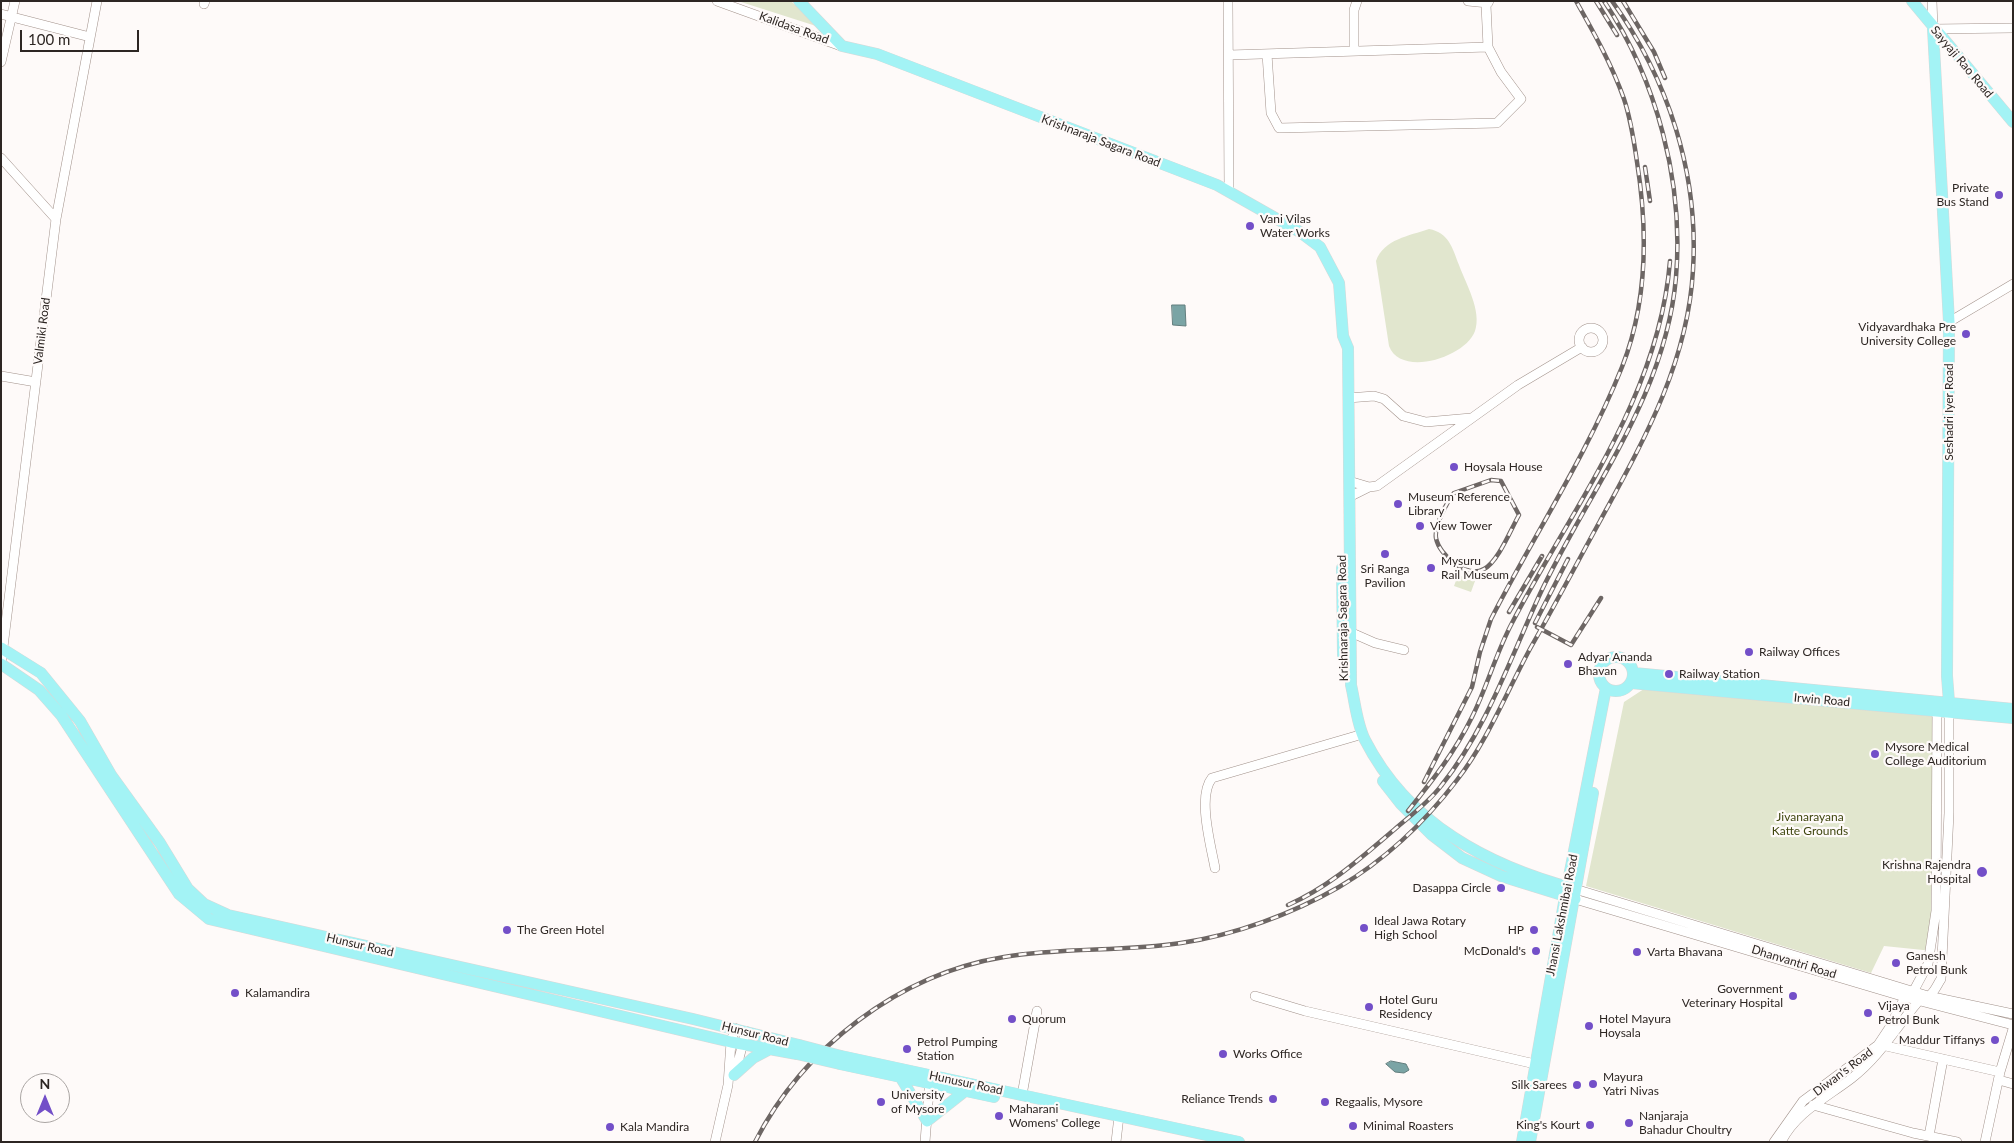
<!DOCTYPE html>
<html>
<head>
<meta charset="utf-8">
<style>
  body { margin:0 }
  #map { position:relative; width:2014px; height:1143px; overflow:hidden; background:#fefaf9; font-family:Lato,sans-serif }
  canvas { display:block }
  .frame { position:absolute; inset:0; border:2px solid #2d2623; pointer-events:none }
  .north { position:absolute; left:20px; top:1073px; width:50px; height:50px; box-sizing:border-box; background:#fefaf9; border:1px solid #aaa5a3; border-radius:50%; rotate:0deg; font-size:14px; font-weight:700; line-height:20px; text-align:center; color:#2d2623 }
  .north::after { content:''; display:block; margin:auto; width:18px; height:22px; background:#734fc8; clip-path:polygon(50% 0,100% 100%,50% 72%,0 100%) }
  .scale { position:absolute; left:20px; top:30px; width:119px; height:22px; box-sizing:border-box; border:2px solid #2d2623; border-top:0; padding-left:6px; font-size:15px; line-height:18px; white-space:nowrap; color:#2d2623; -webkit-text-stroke:4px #fefaf9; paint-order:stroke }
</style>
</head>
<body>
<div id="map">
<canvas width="2014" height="1143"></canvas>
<div class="frame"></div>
<div class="north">N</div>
<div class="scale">100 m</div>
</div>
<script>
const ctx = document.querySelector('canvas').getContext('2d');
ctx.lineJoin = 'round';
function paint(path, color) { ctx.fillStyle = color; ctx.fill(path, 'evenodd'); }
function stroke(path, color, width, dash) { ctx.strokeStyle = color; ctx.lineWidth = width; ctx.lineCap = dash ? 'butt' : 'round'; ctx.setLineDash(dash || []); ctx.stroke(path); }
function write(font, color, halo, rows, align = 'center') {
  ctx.font = font + ' Lato,sans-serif'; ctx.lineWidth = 4.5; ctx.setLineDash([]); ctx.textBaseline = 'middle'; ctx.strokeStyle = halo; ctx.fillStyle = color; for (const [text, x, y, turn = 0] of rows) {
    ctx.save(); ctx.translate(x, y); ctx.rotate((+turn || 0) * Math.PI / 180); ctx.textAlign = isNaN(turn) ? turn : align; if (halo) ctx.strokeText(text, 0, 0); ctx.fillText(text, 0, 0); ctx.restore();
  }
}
paint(new Path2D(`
  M738,1H791L816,26Z
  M1429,229C1449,233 1452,247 1459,265C1466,284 1482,311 1475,331C1466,357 1401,378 1389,346L1376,261C1384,239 1409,236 1429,229Z
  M1458,575L1475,581L1471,592L1454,586Z
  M1650,685L1939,709L1933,951L1884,946L1871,973L1586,886L1624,702Z`), '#e1e6ce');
const water = new Path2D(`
  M1172,305H1185L1186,326L1173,325Z
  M1391,1061L1406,1064L1409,1070L1404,1073L1395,1072L1386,1064Z`);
paint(water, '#7aa4a5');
stroke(water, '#637e7e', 1);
const minor = new Path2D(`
  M717,1L841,46
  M1228,1L1229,191
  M1468,1L1488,3
  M1932,1L1933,29L2013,28
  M204,4L205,1
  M1,14L90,37
  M1354,51V10L1357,1
  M1267,54L1271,113L1279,128L1497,123L1521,99L1501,72L1488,47L1486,5L1489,1
  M1229,55L1488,47
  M1,62L15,1
  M1,158L56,219
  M1949,322L2013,284
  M1579 340a12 12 0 1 1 24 0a12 12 0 1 1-24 0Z
  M1,376L36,382
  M1348,398L1374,396L1384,399L1403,416L1426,422L1471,418
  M1349,481L1369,487L1377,486L1518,385L1582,347
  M1349,497L1369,487
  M1350,632L1375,643L1404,650
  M1,663L56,219L97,1
  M1215,868C1211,846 1197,796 1212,778L1356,736
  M1575,889L1928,996L2013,1014
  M1575,899L1905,997L2013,1025
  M1255,996L1305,1011L1535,1064
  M1886,1046L2000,1072
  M735,1074L746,1031
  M1999,1080L2013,1084
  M1022,1095L1037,1011
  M1813,1105L1913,1133L1957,1142
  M1929,1136L1943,1059
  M715,1142L728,1085L731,1042L735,1028
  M925,1142L930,1077
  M1116,1142L1119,1116
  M1774,1142L1803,1101L1878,1045L1890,1027L1905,997L1913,992L1928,964L1936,911L1937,706
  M1781,1142C1796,1112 1826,1098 1852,1078C1880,1056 1894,1030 1917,1003C1920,999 1925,998 1930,995C1935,991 1937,985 1941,979L1949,813V707
  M1985,1142L2000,1072L2013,1029`);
const major = new Path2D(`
  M799,1L842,46L877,54L1217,185L1300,232L1320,247L1339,283L1343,336L1348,348L1351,685C1355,702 1357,725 1365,740C1408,824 1488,866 1575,889
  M1912,1L2013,122
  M1933,29L1949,322L1947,676L1949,702
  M1342,568L1343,655
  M1,648L41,673L80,721L111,775L160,843L188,889L204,904L228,915L693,1019L799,1045
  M1599 674a17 17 0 1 1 34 0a17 17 0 1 1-34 0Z
  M1,664L39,690L61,715L179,894L209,919L731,1042L797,1054
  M1634,673L2013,709
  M1631,683L2013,718
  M1383,781L1401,804L1432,835L1462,858L1501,876L1575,899
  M841,1056L1239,1142
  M840,1064L994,1097
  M734,1075L753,1058L772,1048
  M901,1078L927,1121L965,1091
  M1522,1142L1565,897L1606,688
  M1530,1142L1593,793`);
stroke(minor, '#a2928b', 10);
stroke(major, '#d9d8d7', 12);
stroke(minor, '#fff', 9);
stroke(major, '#a3f3f5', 11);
const rail = new Path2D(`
  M1596,1L1617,35
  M1623,1L1654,52L1665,78
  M1645,167L1650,201
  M1491,480L1501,481L1519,515C1511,529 1498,562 1484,569C1467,579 1439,555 1436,538C1434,526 1447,502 1454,493Z
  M1509,612L1542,556
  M1535,623L1568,559
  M1537,627L1571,645L1601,598
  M1424,782L1472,687L1480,652L1491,619C1534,535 1587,455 1622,367C1648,301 1648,231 1637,162C1634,141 1631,120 1624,99C1612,65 1594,33 1576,1
  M1408,811C1432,781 1455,752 1472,717C1487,687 1496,653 1512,623C1573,506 1659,397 1670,261
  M1288,905C1329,887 1361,858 1395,829C1410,816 1428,803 1441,786C1486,730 1510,659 1540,594C1589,490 1666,396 1676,277C1684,183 1657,80 1604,1
  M755,1142C803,1048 899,974 1004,957C1063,947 1122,952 1181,943C1235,935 1292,914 1339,887C1385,860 1425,822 1457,780C1488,740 1507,691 1531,647C1555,605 1577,563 1600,521C1643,442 1688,363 1693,270C1699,173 1668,79 1612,1`);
stroke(rail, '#6d6664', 4.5);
stroke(rail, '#fefaf9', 2.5, [8]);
const majorBridge = new Path2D(`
  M799,1045L841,1056
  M797,1054L840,1064`);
stroke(majorBridge, '#d9d8d7', 12, []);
stroke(majorBridge, '#a3f3f5', 11);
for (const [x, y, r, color] of [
  [1999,195,5,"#734fc8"],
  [1250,226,5,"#734fc8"],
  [1966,334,5,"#734fc8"],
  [1454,467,5,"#734fc8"],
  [1398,504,5,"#734fc8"],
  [1420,526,5,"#734fc8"],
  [1385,554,5,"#734fc8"],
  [1431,568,5,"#734fc8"],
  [1749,652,5,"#734fc8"],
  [1568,664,5,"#734fc8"],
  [1669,674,5,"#734fc8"],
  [1875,754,5,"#734fc8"],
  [1982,872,6,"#734fc8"],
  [1501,888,5,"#734fc8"],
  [1364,928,5,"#734fc8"],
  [507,930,5,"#734fc8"],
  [1534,930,5,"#734fc8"],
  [1536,951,5,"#734fc8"],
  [1637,952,5,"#734fc8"],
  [1896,963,5,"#734fc8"],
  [235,993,5,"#734fc8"],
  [1793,996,5,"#734fc8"],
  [1369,1007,5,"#734fc8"],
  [1868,1013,5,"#734fc8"],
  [1012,1019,5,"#734fc8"],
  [1589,1026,5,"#734fc8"],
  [1995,1040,5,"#734fc8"],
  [907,1049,5,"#734fc8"],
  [1223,1054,5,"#734fc8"],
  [1593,1084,5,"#734fc8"],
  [1577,1085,5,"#734fc8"],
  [1273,1099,5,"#734fc8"],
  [881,1102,5,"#734fc8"],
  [1325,1102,5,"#734fc8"],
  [999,1116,5,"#734fc8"],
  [1629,1123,5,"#734fc8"],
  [1590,1125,5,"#734fc8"],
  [1353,1126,5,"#734fc8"],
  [610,1127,5,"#734fc8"]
]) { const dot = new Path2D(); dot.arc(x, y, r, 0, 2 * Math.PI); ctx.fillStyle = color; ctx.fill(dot); stroke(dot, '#fefaf9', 2); }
write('12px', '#2d2623', '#fefaf9', [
  ["Kalidasa Road",794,28,20],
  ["Sayyaji Rao Road",1962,62,50],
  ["Krishnaraja Sagara Road",1101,141,21],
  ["Valmiki Road",42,331,-83],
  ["Seshadri Iyer Road",1949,412,-90],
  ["Krishnaraja Sagara Road",1343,618,-91],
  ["Irwin Road",1822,700,5],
  ["Jhansi Lakshmibai Road",1562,915,-79],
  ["Hunsur Road",360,945,13],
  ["Dhanvantri Road",1794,962,17],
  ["Hunsur Road",755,1034,14],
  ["Diwan's Road",1843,1072,-37],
  ["Hunusur Road",966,1083,12]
]);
write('12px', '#2d2623', '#fefaf9', [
  ["Private",1989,188,"right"],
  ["Bus Stand",1989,202,"right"],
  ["Vani Vilas",1260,219],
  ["Water Works",1260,233],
  ["Vidyavardhaka Pre",1956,327,"right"],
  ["University College",1956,341,"right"],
  ["Hoysala House",1464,467],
  ["Museum Reference",1408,497],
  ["Library",1408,511],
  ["View Tower",1430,526],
  ["Mysuru",1441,561],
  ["Rail Museum",1441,575],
  ["Sri Ranga",1385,569,"center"],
  ["Pavilion",1385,583,"center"],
  ["Railway Offices",1759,652],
  ["Adyar Ananda",1578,657],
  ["Bhavan",1578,671],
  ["Railway Station",1679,674],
  ["Mysore Medical",1885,747],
  ["College Auditorium",1885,761],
  ["Krishna Rajendra",1971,865,"right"],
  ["Hospital",1971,879,"right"],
  ["Dasappa Circle",1491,888,"right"],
  ["Ideal Jawa Rotary",1374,921],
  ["High School",1374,935],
  ["The Green Hotel",517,930],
  ["HP",1524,930,"right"],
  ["McDonald's",1526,951,"right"],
  ["Varta Bhavana",1647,952],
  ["Ganesh",1906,956],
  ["Petrol Bunk",1906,970],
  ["Government",1783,989,"right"],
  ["Veterinary Hospital",1783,1003,"right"],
  ["Kalamandira",245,993],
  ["Hotel Guru",1379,1000],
  ["Residency",1379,1014],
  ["Vijaya",1878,1006],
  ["Petrol Bunk",1878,1020],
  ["Quorum",1022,1019],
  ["Hotel Mayura",1599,1019],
  ["Hoysala",1599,1033],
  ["Maddur Tiffanys",1985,1040,"right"],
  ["Petrol Pumping",917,1042],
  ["Station",917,1056],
  ["Works Office",1233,1054],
  ["Mayura",1603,1077],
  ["Yatri Nivas",1603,1091],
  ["Silk Sarees",1567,1085,"right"],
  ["University",891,1095],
  ["of Mysore",891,1109],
  ["Reliance Trends",1263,1099,"right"],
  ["Regaalis, Mysore",1335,1102],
  ["Maharani",1009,1109],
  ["Womens' College",1009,1123],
  ["Nanjaraja",1639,1116],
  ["Bahadur Choultry",1639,1130],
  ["King's Kourt",1580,1125,"right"],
  ["Minimal Roasters",1363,1126],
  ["Kala Mandira",620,1127]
], 'left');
write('12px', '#3f460f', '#fefaf9', [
  ["Jivanarayana",1810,817],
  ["Katte Grounds",1810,831]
]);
</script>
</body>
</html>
